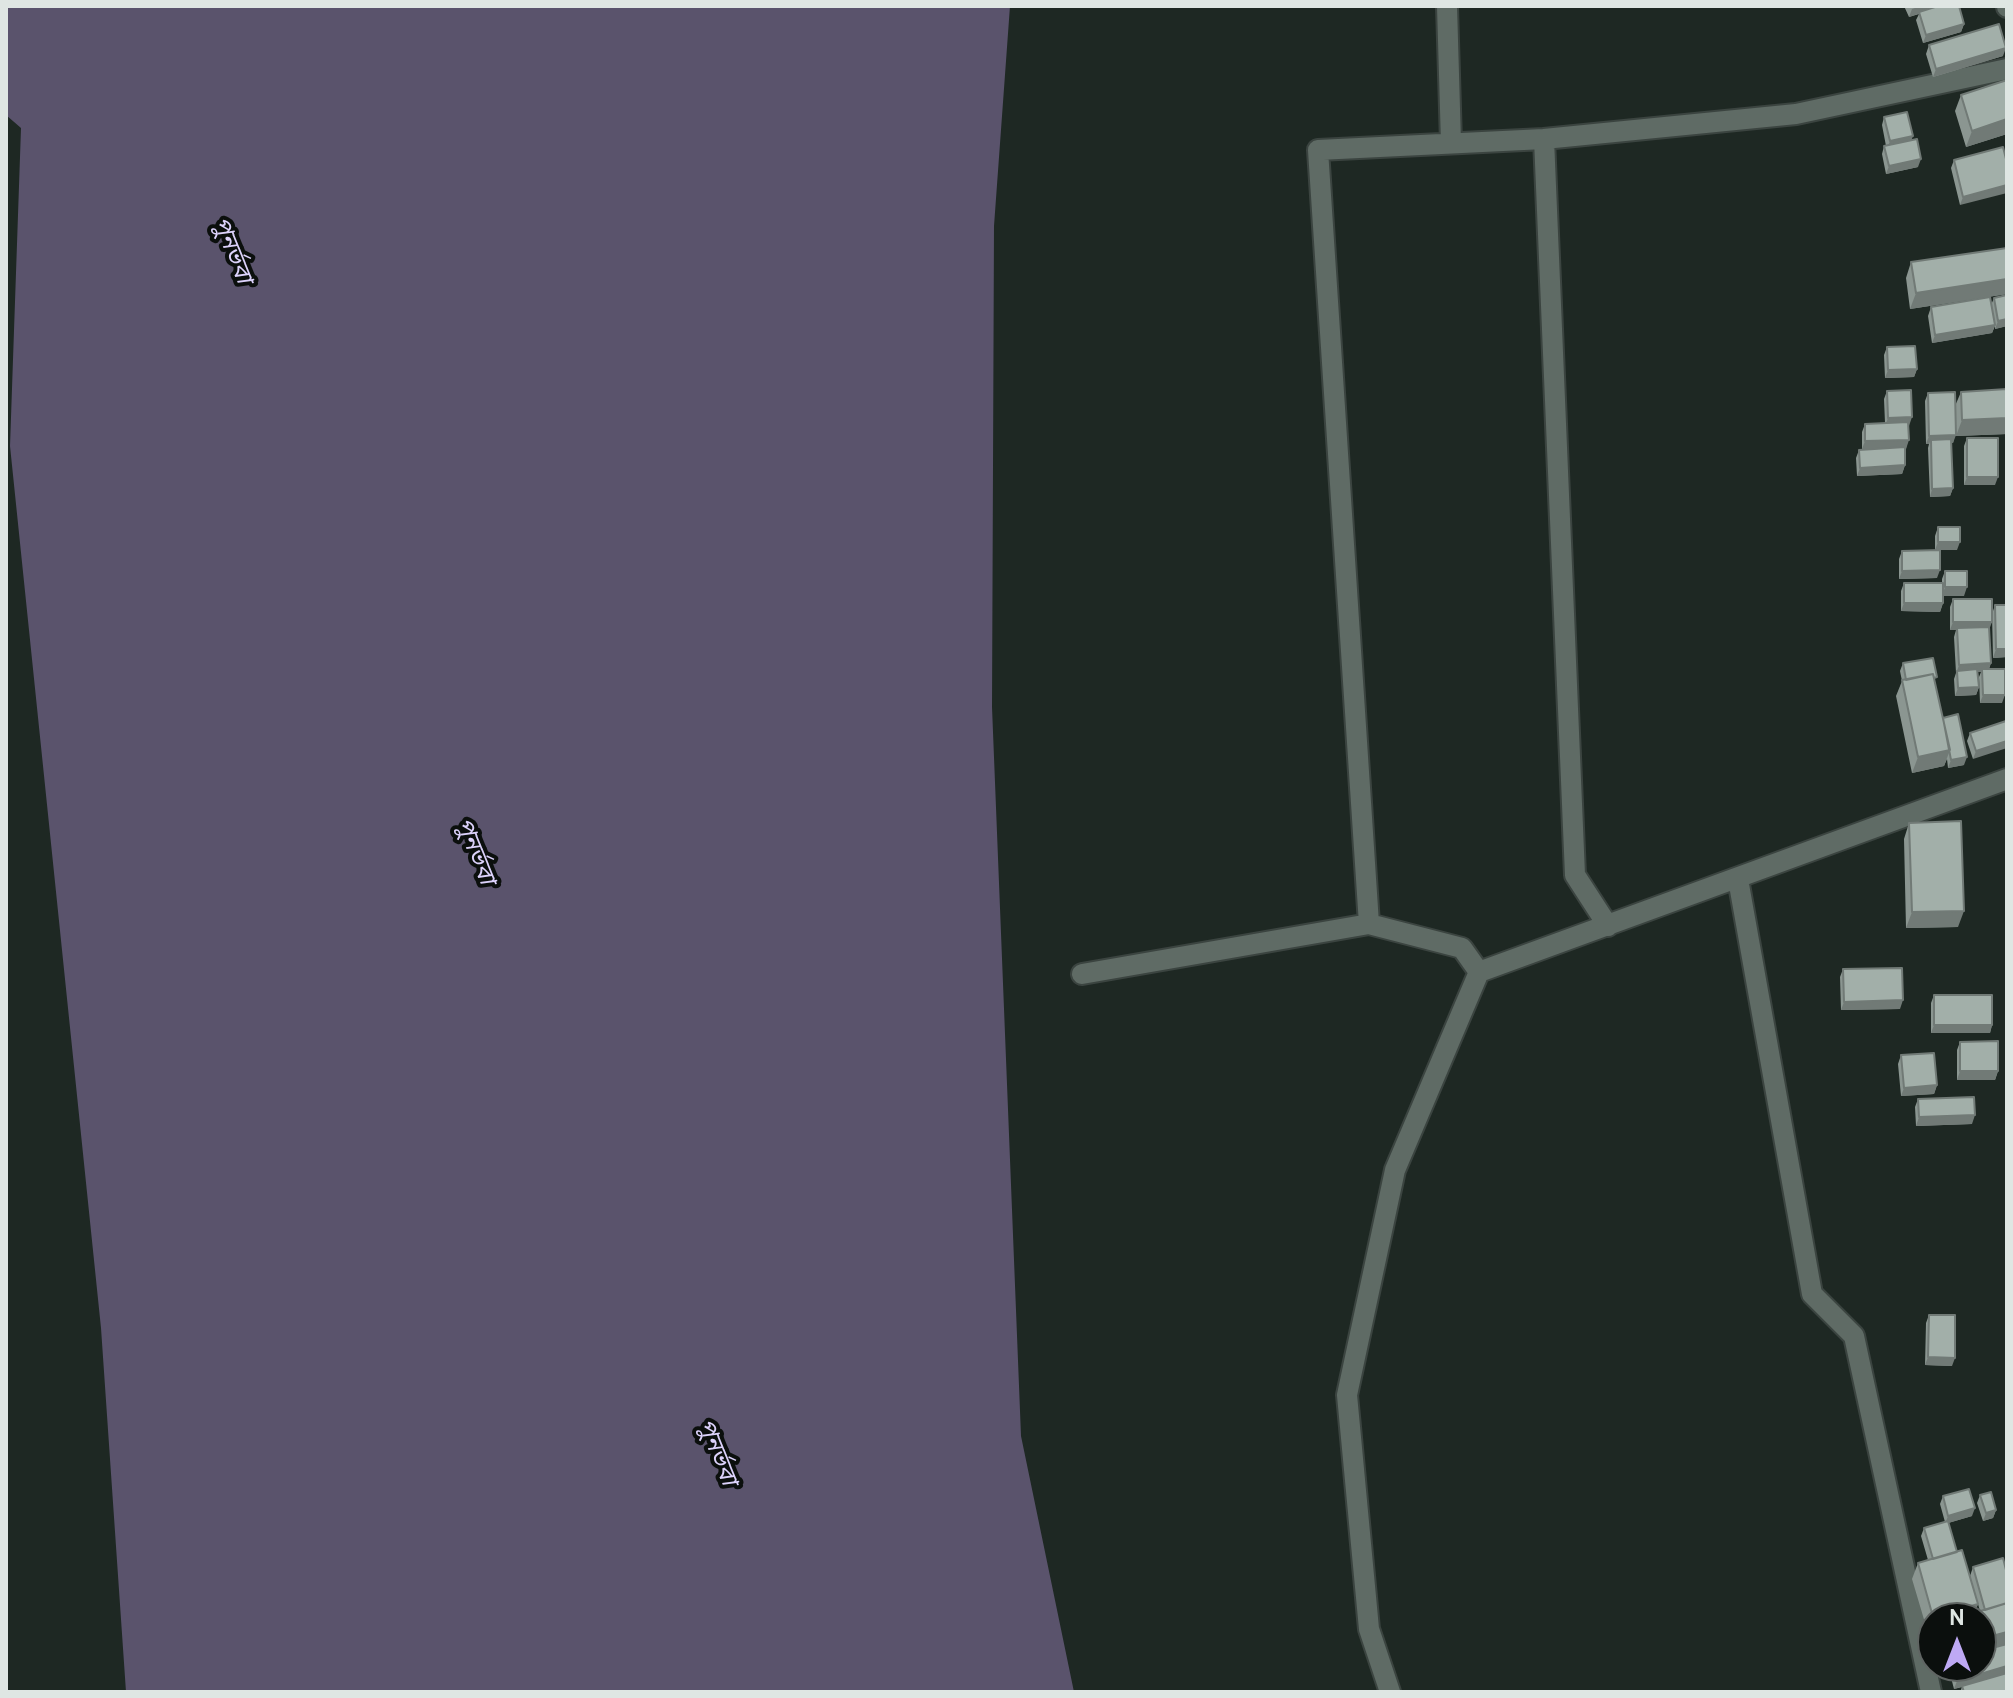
<!DOCTYPE html>
<html>
<head>
<meta charset="utf-8">
<style>
  body { margin:0 }
  #map { position:relative; width:2013px; height:1698px; overflow:hidden; background:#1e2823; font-family:Overpass,sans-serif }
  canvas { display:block }
  .frame { position:absolute; inset:0; border:8px solid #dfe6e3; pointer-events:none }
  .north { position:absolute; left:1917px; top:1602px; width:80px; height:80px; box-sizing:border-box; background:#0b0f0d; border:2px solid #606563; border-radius:50%; rotate:0deg; font-size:22px; font-weight:700; line-height:32px; text-align:center; color:#dfe6e3 }
  .north::after { content:''; display:block; margin:auto; width:28px; height:36px; background:#bea9f4; clip-path:polygon(50% 0,100% 100%,50% 72%,0 100%) }
</style>
</head>
<body>
<div id="map">
<canvas width="2013" height="1698"></canvas>
<div class="frame"></div>
<div class="north">N</div>
</div>
<script>
const ctx = document.querySelector('canvas').getContext('2d');
ctx.lineJoin = 'round';
function paint(path, color) { ctx.fillStyle = color; ctx.fill(path, 'evenodd'); }
function stroke(path, color, width, dash) { ctx.strokeStyle = color; ctx.lineWidth = width; ctx.lineCap = dash ? 'butt' : 'round'; ctx.setLineDash(dash || []); ctx.stroke(path); }
function write(font, color, halo, rows, align = 'center') {
  ctx.font = font + ' Overpass,"Noto Sans Bengali",sans-serif'; ctx.lineWidth = 8; ctx.setLineDash([]); ctx.textBaseline = 'middle'; ctx.strokeStyle = halo; ctx.fillStyle = color; for (const [text, x, y, turn = 0] of rows) {
    ctx.save(); ctx.translate(x, y); ctx.rotate((+turn || 0) * Math.PI / 180); ctx.textAlign = isNaN(turn) ? turn : align; if (halo) ctx.strokeText(text, 0, 0); ctx.fillText(text, 0, 0); ctx.restore();
  }
}
paint(new Path2D(`
  M6,6H1010L994,226L992,707L1021,1436L1074,1692H126L101,1328L10,446L21,128L6,115Z`), '#5a536c');
const minor = new Path2D(`
  M1447,6L1451,143
  M2007,6V7
  M1738,879L1812,1294L1854,1336L1931,1692
  M1608,926L1575,875L1544,139L1796,114L2007,69
  M1479,972L1462,948L1369,924L1318,150L1544,139
  M1082,974L1369,924
  M1390,1692L1369,1629L1347,1395L1395,1170L1479,972L2007,779`);
stroke(minor, '#3b4440', 24);
stroke(minor, '#5f6b65', 20);
paint(new Path2D(`
  M1904,6H1959L1964,24L1961,32L1923,43L1916,20L1919,14L1909,17Z
  M1929,45L2003,56L1933,77L1926,54Z
  M2007,80V134L1966,147L1955,111L1961,95Z
  M1884,117L1911,140L1918,167L1886,174L1882,154L1884,146H1886L1882,125Z
  M1954,160L2007,163L1960,205L1951,168Z
  M2007,248V294L1910,309L1906,278L1911,262Z
  M1994,298L2007,326L1995,329V326L1992,333L1932,343L1928,316L1931,307L1991,305Z
  M1887,347L1917,369L1914,377L1885,378L1884,355Z
  M2007,389V434L1956,436V430L1953,443H1951L1953,488L1950,496L1930,497L1928,448L1929,444H1926L1925,401L1928,393L1955,406L1961,392Z
  M1887,391L1909,426L1906,449H1905V465L1902,474L1857,476L1856,458L1859,450L1879,449H1862V432L1865,424L1885,423L1884,399Z
  M1967,438L1995,485H1964V446Z
  M1938,527L1957,550H1935V536Z
  M1902,551L1937,578L1899,579V559Z
  M1945,571L1964,596H1943V603L1940,612L1901,611V591L1904,583H1942V579Z
  M1953,599L1989,630L1991,663L1989,669L2002,703H1980L1979,677L1981,672H1978L1979,687L1976,695L1955,696L1954,679L1956,673L1954,637L1956,630H1950V607Z
  M1995,605L2007,657L1993,658L1992,614Z
  M1903,663L1935,683L1943,718L1964,765L1948,768L1947,759L1944,766L1912,773L1896,696L1902,681L1900,671Z
  M2006,721L1973,759L1967,741L1970,733Z
  M1909,823L1958,927L1906,928L1904,839Z
  M1843,969L1900,1009L1841,1010L1840,977Z
  M1934,995L1992,1025L1990,1033H1931V1003Z
  M1960,1042L1998,1071L1995,1080H1957V1050Z
  M1901,1055L1937,1085L1934,1094L1901,1096L1898,1064Z
  M1918,1099L1972,1124L1916,1126L1915,1107Z
  M1929,1315L1952,1366L1925,1365L1926,1323Z
  M1980,1495L1996,1510L1993,1518L1983,1521L1977,1503Z
  M1943,1496L1972,1516L1948,1523L1957,1552L1978,1604L1974,1613L1980,1611L1970,1576L1973,1567L2007,1692H1960L1962,1687L1954,1689L1948,1666H1981L1933,1618V1631L1928,1633L1912,1579L1918,1563L1928,1560L1921,1536L1924,1528L1945,1522L1940,1504Z
  M1933,1633V1650L1930,1640Z`), '#8b9691');
paint(new Path2D(`
  M1921,6H1941L1909,17L1912,9Z
  M1964,24L1961,32L1923,43L1926,35Z
  M2006,48L2003,56L1933,77L1936,69Z
  M2007,119V134L1966,147L1972,131Z
  M1913,136L1910,144L1887,149L1890,141Z
  M1921,159L1918,167L1886,174L1889,166Z
  M2007,185V193L1960,205L1963,197Z
  M2007,279V294L1910,309L1916,293Z
  M2007,319V326L1995,329L1998,321Z
  M1995,325L1992,333L1932,343L1935,335Z
  M1917,369L1914,377L1885,378L1888,370Z
  M1912,417L1909,426H1885L1888,418Z
  M2007,418V434L1956,436L1962,420Z
  M1956,435L1953,443L1931,444V440L1929,444H1926L1929,436Z
  M1909,440L1906,449H1862L1865,441Z
  M1905,465L1902,474L1857,476L1860,468Z
  M1967,477H1998L1995,485H1964Z
  M1953,488L1950,496L1930,497L1932,489Z
  M1938,542H1960L1957,550H1935Z
  M1940,570L1937,578L1899,579L1902,571Z
  M1945,587H1967L1964,596H1942Z
  M1904,603H1943L1940,612L1901,611Z
  M1953,622H1992L1989,630H1950Z
  M1996,649H2007V657L1993,658Z
  M1991,663L1988,671L1982,669L1981,672L1957,673V671L1956,674L1959,665Z
  M1979,687L1976,695L1955,696L1958,688Z
  M1983,695H2005L2002,703H1980Z
  M2007,741V748L1973,759L1976,751Z
  M1950,750L1944,766L1912,773L1918,757Z
  M1967,757L1964,765L1948,768L1951,760Z
  M1964,911L1958,927L1906,928L1912,912Z
  M1903,1000L1900,1009L1841,1010L1844,1002Z
  M1934,1025H1992L1990,1033H1931Z
  M1960,1071H1998L1995,1080H1957Z
  M1937,1085L1934,1094L1901,1096L1904,1088Z
  M1975,1115L1972,1124L1916,1126L1919,1117Z
  M1928,1357L1955,1358L1952,1366L1925,1365Z
  M1975,1508L1972,1516L1945,1524L1948,1516Z
  M1996,1510L1993,1518L1983,1521L1986,1513Z
  M1978,1604L1973,1618H1933V1631L1928,1633L1933,1617Z
  M2007,1632V1646L1981,1654V1639Z
  M2007,1666V1674L1954,1689L1957,1681Z`), '#717a76');
const building = new Path2D(`
  M1938,6H1959L1964,24L1926,35L1919,12Z
  M1999,24L2006,48L1936,69L1929,45Z
  M2007,80V119L1972,131L1961,95Z
  M1907,112L1913,136L1890,141L1884,117Z
  M1917,139L1921,159L1889,166L1884,146Z
  M2003,147L2007,163V185L1963,197L1954,160Z
  M2007,248V279L1916,293L1911,262Z
  M2007,295V319L1998,321L1994,298Z
  M1990,297L1995,325L1935,335L1931,307Z
  M1915,346L1917,369L1888,370L1887,347Z
  M2007,389V418L1962,420L1961,392Z
  M1911,390L1912,417L1888,418L1887,391Z
  M1955,392L1956,435L1929,436L1928,393Z
  M1908,422L1909,440L1865,441V424Z
  M1967,438H1998V477H1967Z
  M1951,439L1953,488L1932,489L1931,440Z
  M1905,447V465L1860,468L1859,450Z
  M1938,527H1960V542H1938Z
  M1940,550V570L1902,571V551Z
  M1945,571H1967V587H1945Z
  M1904,583H1943V603H1904Z
  M1953,599H1992V622H1953Z
  M1995,605H2007V649H1996Z
  M1989,627L1991,663L1959,665L1957,628Z
  M1933,658L1937,677L1934,678L1933,674L1906,680L1903,663Z
  M1977,669L1979,687L1958,688L1957,671Z
  M1982,669H2005V695H1983Z
  M1933,674L1950,750L1918,757L1902,680Z
  M1958,714L1967,757L1951,760L1943,718Z
  M2006,721L2007,741L1976,751L1970,733Z
  M1961,821L1964,911L1912,912L1909,823Z
  M1902,968L1903,1000L1844,1002L1843,969Z
  M1934,995H1992V1025H1934Z
  M1998,1041V1071H1960V1042Z
  M1934,1053L1937,1085L1904,1088L1901,1055Z
  M1974,1097L1975,1115L1919,1117L1918,1099Z
  M1929,1315H1955V1358L1928,1357Z
  M1969,1489L1975,1508L1948,1516L1943,1496Z
  M1991,1492L1996,1510L1986,1513L1980,1495Z
  M1948,1521L1957,1552L1933,1559L1924,1528Z
  M1962,1550L1978,1604L1933,1617L1918,1563Z
  M2003,1558L2007,1574V1603L1985,1610L1973,1567Z
  M2007,1603V1632L1981,1639V1618H1957Z
  M2007,1644V1666L1957,1681L1953,1666H1981V1651Z
  M2007,1673V1692H1964L1962,1686Z`);
paint(building, '#a2afa9');
stroke(building, '#717a76', 2);
write('italic 24px', '#dcd2fb', '#0b0f0d', [
  ["পুনর্ভবা",230,251,68],
  ["পুনর্ভবা",473,852,68],
  ["পুনর্ভবা",715,1453,68]
]);
</script>
</body>
</html>
